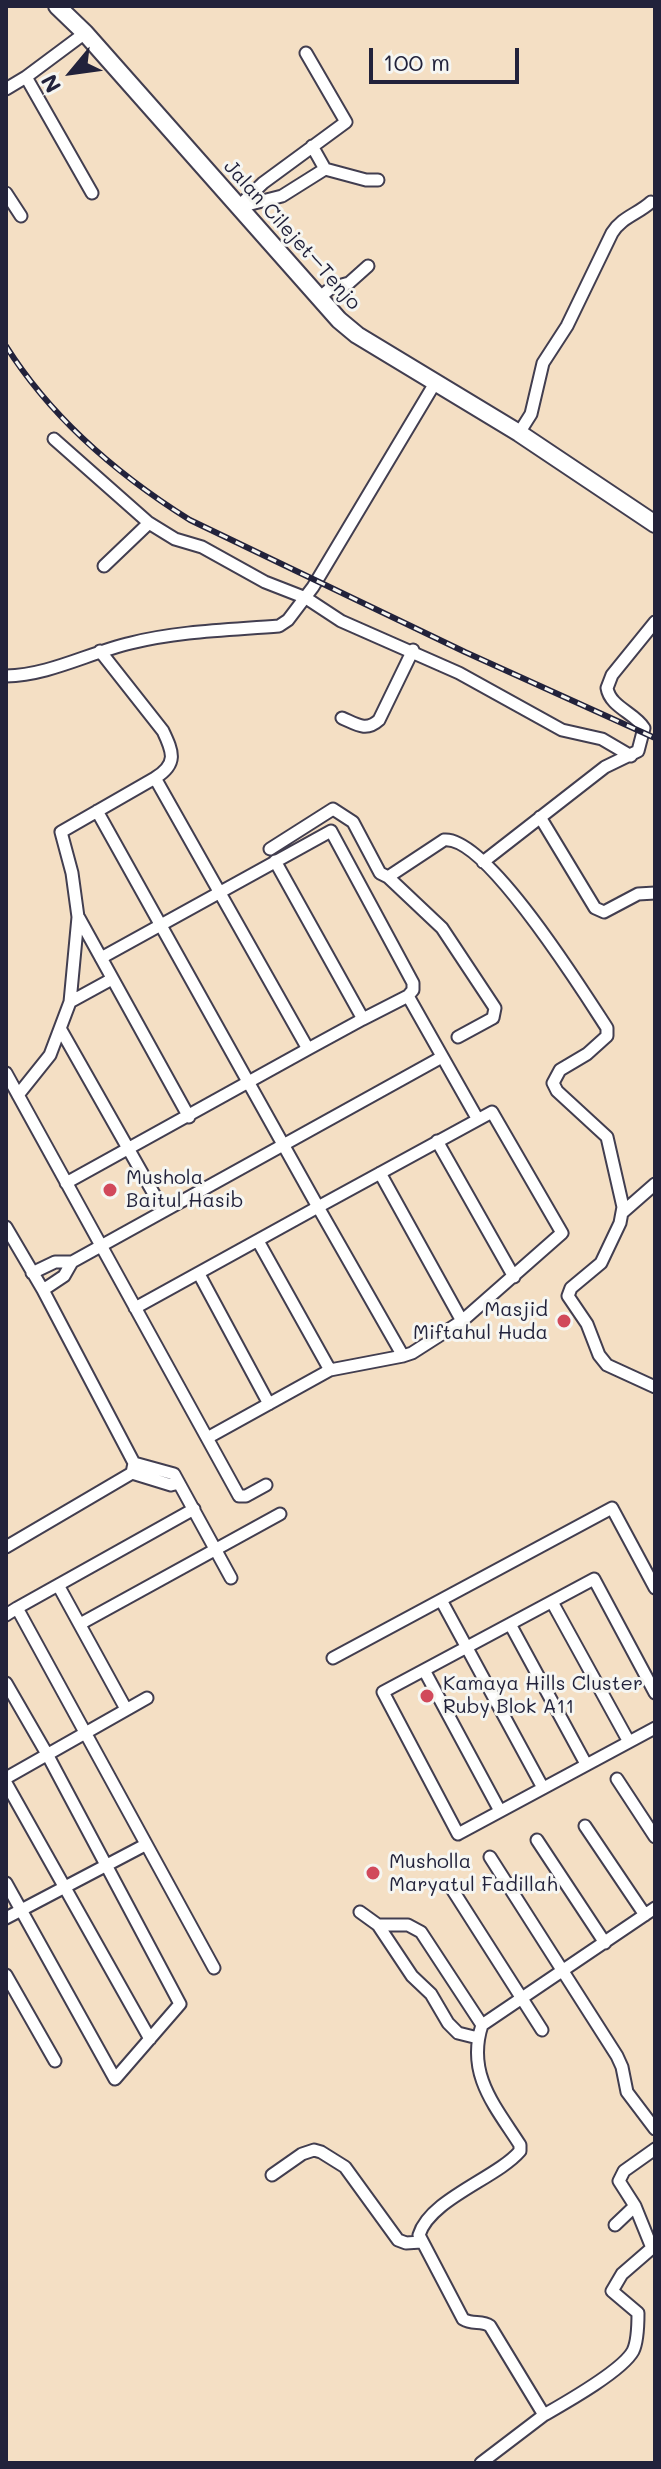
<!DOCTYPE html>
<html>
<head>
<meta charset="utf-8">
<style>
  body { margin:0 }
  #map { position:relative; width:661px; height:2469px; overflow:hidden; background:#f4dfc4; font-family:Mali,sans-serif }
  canvas { display:block }
  .frame { position:absolute; inset:0; border:8px solid #22223b; pointer-events:none }
  .north { position:absolute; left:32px; top:32px; width:80px; height:80px; -webkit-text-stroke:6px #f6f6f2; paint-order:stroke; rotate:241deg; font-size:22px; font-weight:700; line-height:32px; text-align:center; color:#22223b }
  .north::after { content:''; display:block; margin:auto; width:28px; height:36px; background:#22223b; clip-path:polygon(50% 0,100% 100%,50% 72%,0 100%) }
  .scale { position:absolute; left:369px; top:48px; width:150px; height:36px; box-sizing:border-box; border:4px solid #22223b; border-top:0; padding-left:10px; font-size:24px; line-height:28px; white-space:nowrap; color:#22223b; -webkit-text-stroke:6px #f6f6f2; paint-order:stroke }
</style>
</head>
<body>
<div id="map">
<canvas width="661" height="2469"></canvas>
<div class="frame"></div>
<div class="north">N</div>
<div class="scale">100 m</div>
</div>
<script>
const ctx = document.querySelector('canvas').getContext('2d');
ctx.lineJoin = 'round';
function stroke(path, color, width, dash) { ctx.strokeStyle = color; ctx.lineWidth = width; ctx.lineCap = dash ? 'butt' : 'round'; ctx.setLineDash(dash || []); ctx.stroke(path); }
function write(font, color, halo, rows, align = 'center') {
  ctx.font = font + ' Mali,sans-serif'; ctx.lineWidth = 6; ctx.setLineDash([]); ctx.textBaseline = 'middle'; ctx.strokeStyle = halo; ctx.fillStyle = color; for (const [text, x, y, turn = 0] of rows) {
    ctx.save(); ctx.translate(x, y); ctx.rotate((+turn || 0) * Math.PI / 180); ctx.textAlign = isNaN(turn) ? turn : align; if (halo) ctx.strokeText(text, 0, 0); ctx.fillText(text, 0, 0); ctx.restore();
  }
}
const street = new Path2D(`
  M85,33L26,77L92,193
  M6,89L26,77
  M312,146L325,169
  M6,193L21,216
  M238,207L263,183L346,122L306,53
  M239,207L282,196L325,169L366,180H378
  M319,298L331,288L349,283L368,266
  M519,433L531,414L543,363L567,326L612,233C622,217 638,214 651,202
  M54,439L149,523
  M104,566L149,523L175,539L202,547L265,582L306,598L341,621L459,673L562,730L602,739L631,756
  M100,651L163,731C173,752 178,764 155,778
  M6,676C50,675 88,653 131,643C179,631 229,630 279,626L288,620L313,587L435,383
  M342,718C356,724 366,732 379,720L413,650
  M97,811L318,1207L135,1308
  M540,817L595,908L604,912L638,894L655,893
  M270,849L333,809L353,822L380,873L388,877L444,840C486,835 584,993 607,1028V1036L587,1054L560,1070L553,1083L557,1091L607,1137L623,1207L620,1223L601,1263L571,1288L568,1296L587,1324L599,1355L607,1365L655,1387
  M275,861L363,1019L308,1049
  M483,862L605,767L638,751L644,728C635,713 610,707 607,688L612,675L655,622
  M388,877L442,928L495,1008L493,1018L458,1037
  M79,918L189,1117
  M101,958L331,831L413,983V990L408,996
  M70,1002L112,979
  M363,1019L408,996L477,1118
  M61,1030L163,1210
  M6,1073L239,1496H246L266,1485
  M18,1095L50,1055L70,1002L78,917L72,873L61,832L155,778L308,1049L66,1183
  M437,1141L514,1277
  M380,1173L462,1321
  M623,1212L655,1184
  M6,1227L43,1290L134,1463L132,1473
  M258,1241L330,1370
  M32,1273L55,1262H72L442,1057
  M199,1274L269,1404
  M43,1290L64,1276L72,1262
  M209,1437L330,1370L403,1356L412,1353L462,1321L562,1233L492,1112L318,1207L403,1356
  M134,1463L174,1474L231,1578
  M6,1547L132,1473L171,1485L179,1483
  M58,1585L126,1709
  M441,1600L543,1788
  M552,1602L629,1742
  M17,1608L194,1509
  M6,1615L17,1608L214,1968
  M80,1624L280,1514
  M510,1624L586,1764
  M333,1658L612,1508L655,1588
  M424,1670L500,1811
  M6,1683L47,1754L180,2004L115,2079L6,1883
  M655,1693L594,1579L383,1692L458,1834L655,1728
  M6,1778L147,1698
  M617,1779L655,1837
  M6,1783L150,2039
  M585,1826L645,1915
  M537,1840L605,1943
  M490,1857L617,2056L622,2067L627,2092L655,2129
  M452,1889L542,2030
  M360,1912L378,1925H408L421,1932L482,2025
  M6,1918L145,1845
  M378,1925L412,1976L431,1994L448,2023L458,2033L478,2038
  M6,1975L55,2061
  M272,2175L302,2154L314,2150L321,2152L345,2167L398,2240L406,2243L421,2242
  M615,2225L635,2206L619,2181L624,2171L655,2149
  M544,2415C565,2403 622,2371 633,2351C638,2341 638,2324 638,2313L612,2291L622,2274L652,2248L635,2206
  M481,2463L544,2415L490,2326C482,2320 472,2325 463,2319L419,2235C430,2199 497,2178 520,2151V2145C495,2106 466,2074 482,2025L655,1908`);
const secondary = new Path2D(`
  M57,6L85,33L339,320L357,335L519,433L655,524`);
stroke(street, '#423e50', 15);
stroke(secondary, '#423e50', 20);
stroke(street, '#fff', 11);
stroke(secondary, '#fff', 16);
const rail = new Path2D(`
  M6,346C52,419 118,475 190,520L465,652L655,738`);
stroke(rail, '#22223b', 6);
stroke(rail, '#f6f6f2', 3, [9]);
for (const [x, y, r, color] of [
  [110,1190,8,"#d1495b"],
  [564,1321,8,"#d1495b"],
  [427,1696,8,"#d1495b"],
  [373,1873,8,"#d1495b"]
]) { const dot = new Path2D(); dot.arc(x, y, r, 0, 2 * Math.PI); ctx.fillStyle = color; ctx.fill(dot); stroke(dot, '#f6f6f2', 3); }
write('20px', '#22223b', '#f6f6f2', [
  ["Jalan Cilejet–Tenjo",292,235,48]
]);
write('20px', '#22223b', '#f6f6f2', [
  ["Mushola",126,1178],
  ["Baitul Hasib",126,1201],
  ["Masjid",548,1310,"right"],
  ["Miftahul Huda",548,1333,"right"],
  ["Kamaya Hills Cluster",443,1684],
  ["Ruby Blok A11",443,1707],
  ["Musholla",389,1862],
  ["Maryatul Fadillah",389,1885]
], 'left');
</script>
</body>
</html>
